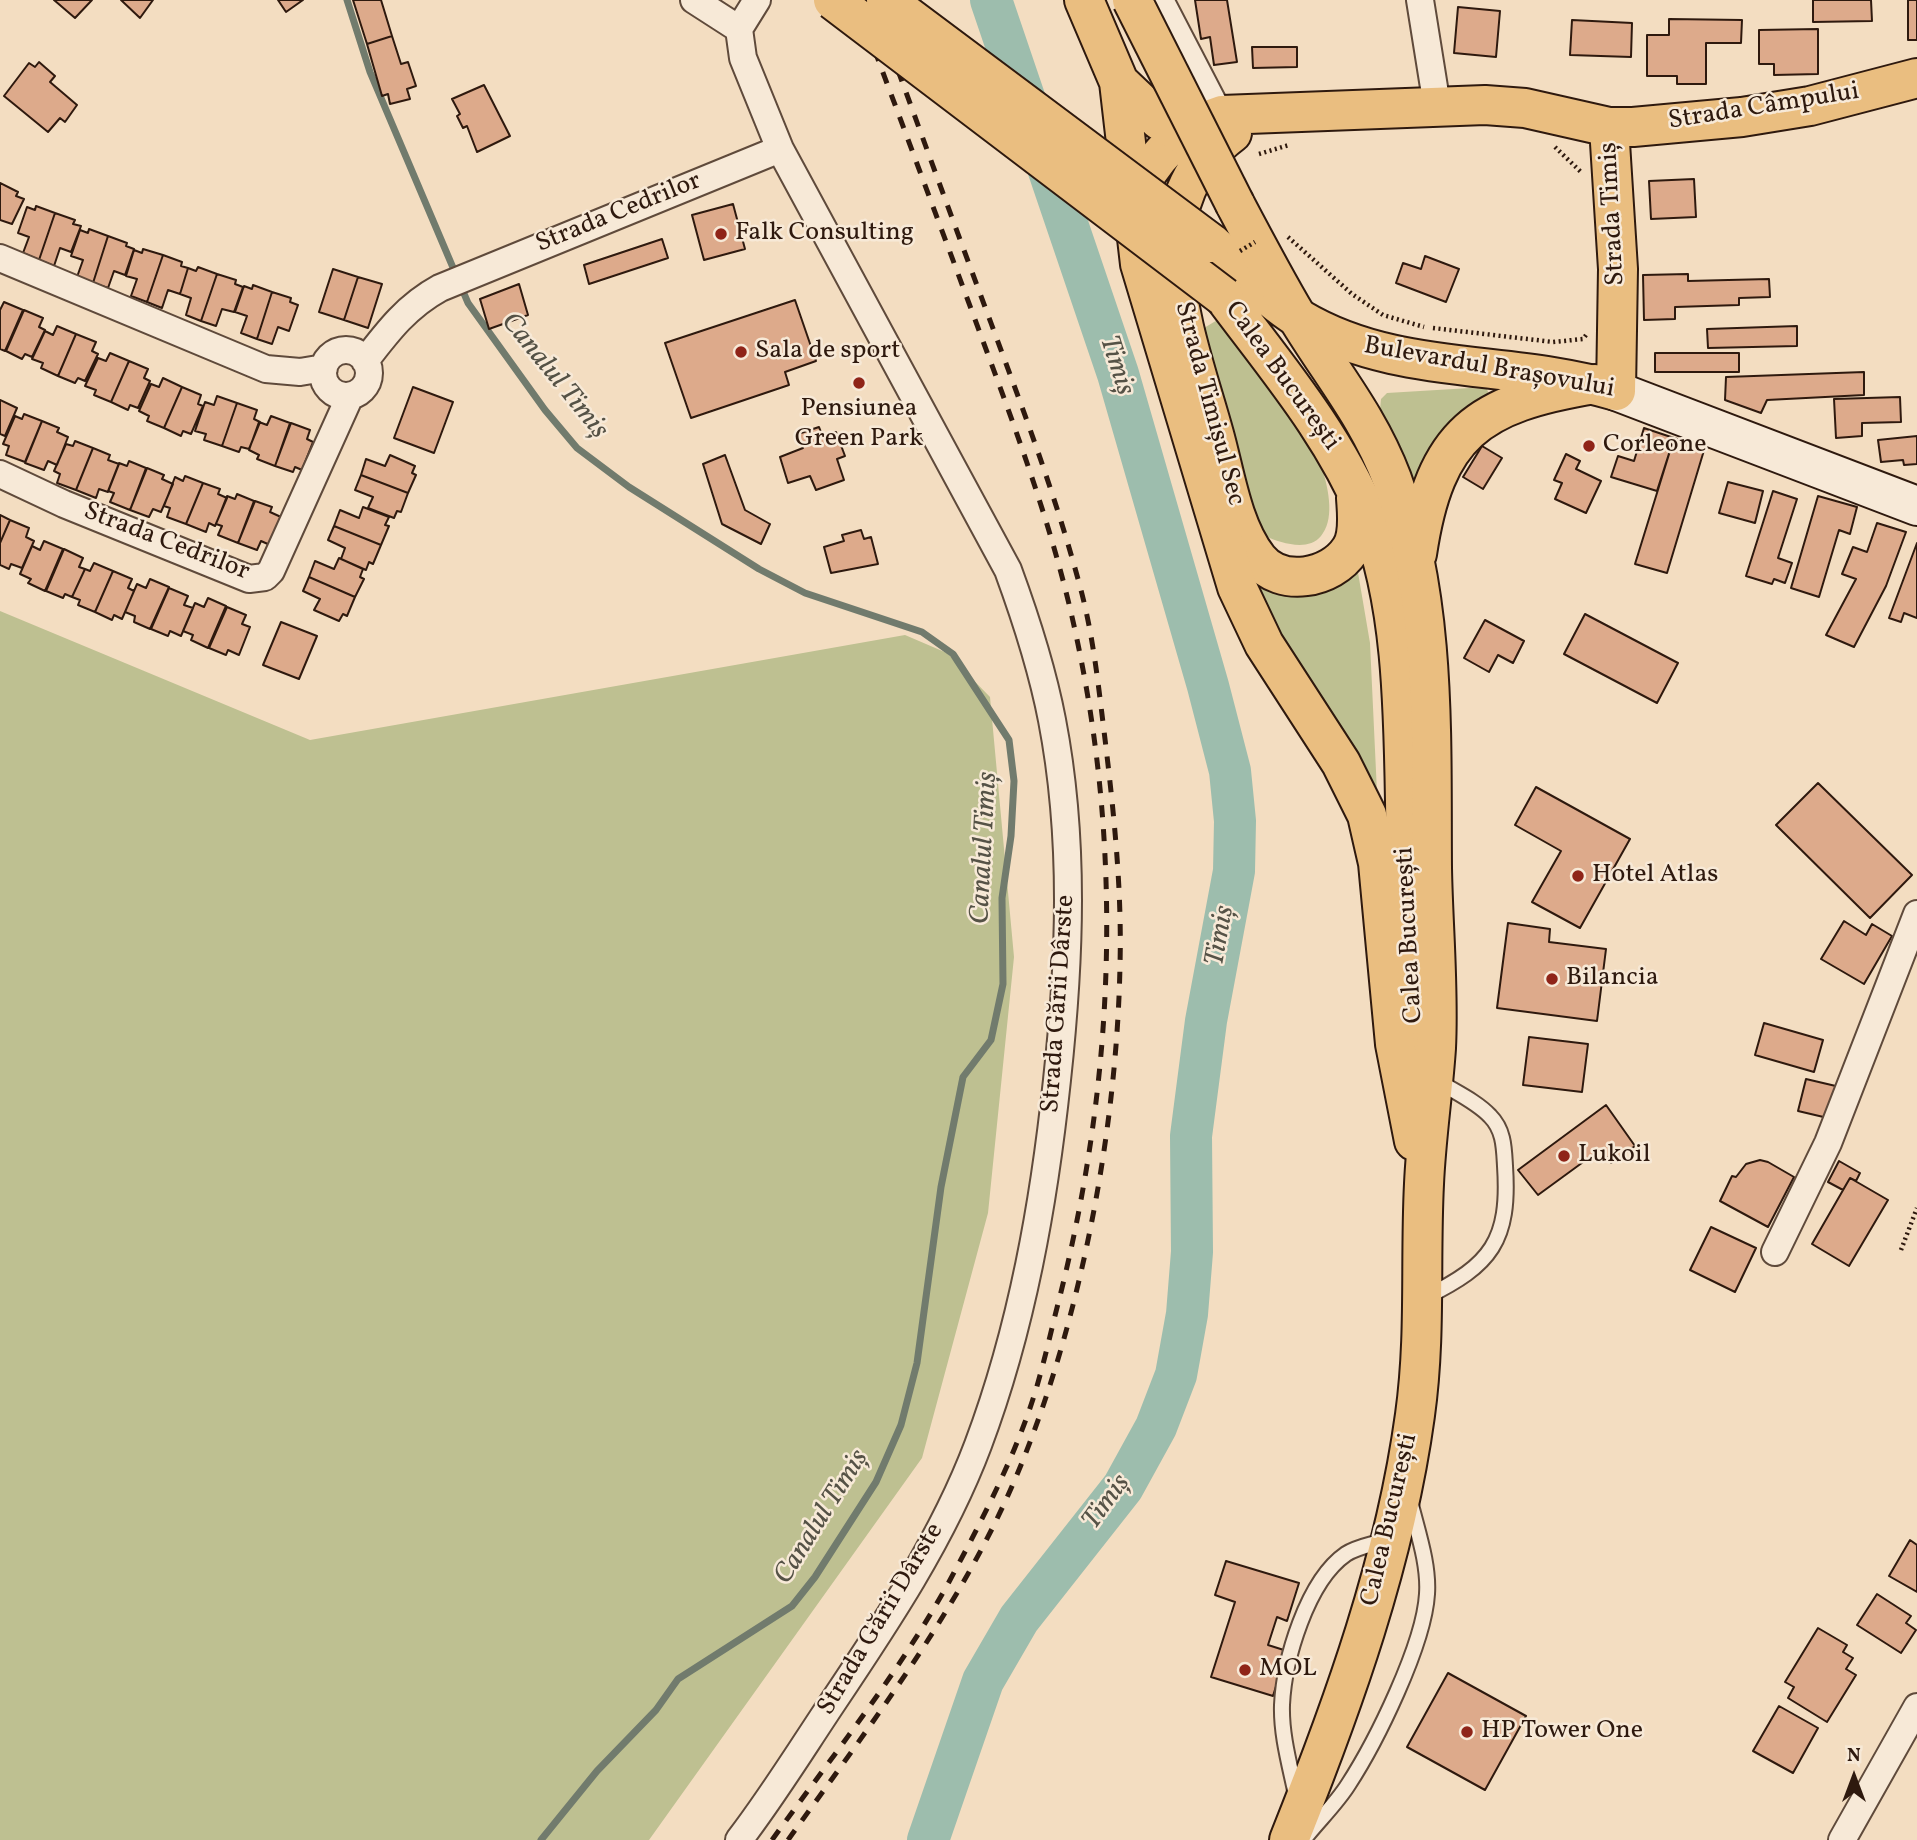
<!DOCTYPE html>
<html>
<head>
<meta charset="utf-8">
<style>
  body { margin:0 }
  #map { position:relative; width:1917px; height:1840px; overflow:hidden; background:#f3ddc1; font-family:Vollkorn,serif }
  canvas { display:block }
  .north { position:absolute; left:1819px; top:1742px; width:70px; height:70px; -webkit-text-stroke:5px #f7e9d7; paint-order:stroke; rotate:0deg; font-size:19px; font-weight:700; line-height:28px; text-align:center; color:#2e190e }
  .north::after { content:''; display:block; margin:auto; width:24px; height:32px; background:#2e190e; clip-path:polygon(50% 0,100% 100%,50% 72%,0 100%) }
</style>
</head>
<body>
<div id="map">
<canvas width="1917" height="1840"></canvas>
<div class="north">N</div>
</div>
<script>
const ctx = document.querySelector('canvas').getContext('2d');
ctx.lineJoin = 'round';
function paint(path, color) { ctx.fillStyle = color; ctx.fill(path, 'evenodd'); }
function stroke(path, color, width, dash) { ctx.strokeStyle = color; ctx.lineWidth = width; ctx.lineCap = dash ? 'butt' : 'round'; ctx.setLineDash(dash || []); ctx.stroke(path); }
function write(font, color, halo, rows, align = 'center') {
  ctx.font = font + ' Vollkorn,serif'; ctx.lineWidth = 5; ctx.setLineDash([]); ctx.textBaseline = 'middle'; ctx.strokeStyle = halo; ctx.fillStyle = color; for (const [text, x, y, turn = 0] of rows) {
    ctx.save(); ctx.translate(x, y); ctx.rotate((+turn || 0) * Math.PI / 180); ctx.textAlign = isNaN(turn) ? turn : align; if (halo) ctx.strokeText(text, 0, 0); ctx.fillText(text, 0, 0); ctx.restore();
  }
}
paint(new Path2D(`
  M1219,319C1241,344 1266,369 1286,396C1307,424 1347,506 1321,536C1308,552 1281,543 1265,536L1254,514L1204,328Z
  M1470,388L1487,389L1489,395C1448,423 1427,439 1412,488L1380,410L1381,399L1387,393Z
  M1354,549L1370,643L1378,814L1289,661L1249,573Z
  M0,611L310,740L905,635L947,653L990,697L1014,957L988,1213L922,1458L649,1840H0Z`), '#bec091');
stroke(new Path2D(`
  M347,0L370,72L468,303L545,410L577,448L629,487L759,569L805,593L922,632L953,654L1009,740L1014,781L1011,836L1002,898L1003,984L991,1040L963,1077L941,1187L917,1363L901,1425L876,1482L815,1577L792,1606L678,1679L656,1710L597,1771L541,1840`), '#717b6d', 7);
stroke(new Path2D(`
  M928,1840L983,1681L1019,1619L1123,1487L1156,1427L1176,1375L1187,1314L1192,1252L1191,1136L1206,1021L1234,871L1235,821L1230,771L1208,686L1118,374L991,0`), '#9dbdad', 42);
const building = new Path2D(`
  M54,0H92L75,18Z
  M121,0H153L140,18Z
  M278,0H303L286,12Z
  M353,0H381L392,36L367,44Z
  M1195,0H1227L1237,62L1214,65L1210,37L1201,39Z
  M1813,0H1871L1872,21L1813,22Z
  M1908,0H1917V40H1908Z
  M1458,7L1500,11L1496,57L1454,53Z
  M1669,19L1742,20L1741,43H1706V84H1677V76H1647V35H1669Z
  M1572,20L1632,23L1631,57L1570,55Z
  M1818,29V74L1774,75V64H1759V30Z
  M392,36L401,64L408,62L416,86L407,89L410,99L390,104L388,94L382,96L367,44Z
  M1252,47H1297V67L1253,68Z
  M39,62L55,76L50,82L77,105L65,122L60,118L48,132L4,96L29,63L35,67Z
  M484,85L510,136L477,152L467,126L463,128L457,116L460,114L452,99Z
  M1694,179L1696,217L1651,219L1649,181Z
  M0,183L18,192L16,196L24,199L12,224L0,220Z
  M733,204L745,249L704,260L692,215Z
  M36,206L55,213L39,260L23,253L29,237L18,233L27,207L35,210Z
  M55,213L75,220L73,224L81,226L71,252L60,248L54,266L39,260Z
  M89,229L108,236L93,283L77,277L83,260L71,256L80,230L88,233Z
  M108,236L127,243L126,246L134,249L125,275L114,271L108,288L93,283Z
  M662,239L668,258L589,284L584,265Z
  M143,249L163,255L147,302L131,296L137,279L126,276L134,250L142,253Z
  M163,255L182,262L181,266L188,268L180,294L168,290L162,308L147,302Z
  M1425,256L1459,269L1446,302L1396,283L1403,263L1421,269Z
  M198,267L217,274L201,321L186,315L191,298L180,294L188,268L196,271Z
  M333,269L358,277L344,320L319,312Z
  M217,274L236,280L235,284L243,287L234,312L222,309L216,326L201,321Z
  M1688,274V281L1769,279L1770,297L1739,298V305L1675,307V319L1644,320L1643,275Z
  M358,277L382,284L368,328L344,320Z
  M519,284L528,315L489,329L480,299Z
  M253,285L272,292L257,339L241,333L247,316L235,312L244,286L252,289Z
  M272,292L291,298L290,302L298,305L289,331L278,327L272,344L257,339Z
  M795,300L816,361L785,372L789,385L691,418L665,343Z
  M4,302L23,310L5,351L0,349V310Z
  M24,310L43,318L39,327L45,330L32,357L25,354L22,359L6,351Z
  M57,326L76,334L58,376L41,368L43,363L32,359L45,331L53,335Z
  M1797,326V346L1708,348L1707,329Z
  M76,334L96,342L92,351L98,354L85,381L78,378L75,383L58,376Z
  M110,353L129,361L111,402L94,395L96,390L85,386L98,358L106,361Z
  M1655,353H1739V372H1655Z
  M129,361L148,369L144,378L150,381L138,408L130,405L128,410L111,402Z
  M1864,372V395L1767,400L1761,413L1725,400L1726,377Z
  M163,378L182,387L164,428L147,421L149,416L139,411L151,384L159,387Z
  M182,387L201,395L198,404L203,406L191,434L183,431L181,436L164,428Z
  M413,387L453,402L434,453L394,438Z
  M217,396L237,403L222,446L204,440L206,434L195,431L205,402L214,405Z
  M1900,397L1901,422L1862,423V436L1836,438L1834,399Z
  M0,400L17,408L5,436L0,434Z
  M237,403L257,410L254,419L260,422L249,449L241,447L239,452L222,446Z
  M24,414L42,421L25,462L6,455L9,446L3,444L15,416L22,419Z
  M271,416L290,423L275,466L257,459L259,455L249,450L259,422L267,425Z
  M42,421L59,428L57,432L68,437L57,465L48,461L44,470L25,463Z
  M291,423L310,430L307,439L313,442L302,470L295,467L293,472L275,466Z
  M819,427L823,437L836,432L845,456L837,459L844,480L816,490L810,476L788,483L780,457L803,448L798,434Z
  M1644,428L1674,438L1657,491L1611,477L1618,456L1634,461Z
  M1917,436V464L1904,465L1903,460L1881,462L1878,440Z
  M1674,438L1705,447L1667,573L1635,564Z
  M75,441L93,448L76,490L57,483L60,474L54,471L66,444L73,446Z
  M1482,446L1502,458L1483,489L1463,477Z
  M93,448L110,455L108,460L119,464L108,492L99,489L96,498L76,490Z
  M1566,454L1580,461L1576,469L1601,481L1586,513L1555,499L1562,483L1554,480Z
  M390,455L415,466L412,473L416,475L408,493L361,475L366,459L385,466Z
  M725,455L745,510L770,524L761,544L722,524L703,464Z
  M129,461L146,468L130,510L110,502L114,493L108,491L119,463L127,466Z
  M147,468L164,475L162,479L173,484L161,512L153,509L149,517L130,510Z
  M361,475L408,493L401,512L397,511L394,518L368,508L373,497L355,490Z
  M185,476L203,483L186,524L167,517L170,508L164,506L175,477L183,481Z
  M1728,482L1763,491L1755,523L1719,513Z
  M203,483L220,489L218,494L227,498L215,526L209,523L206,532L186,524Z
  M1773,491L1797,499L1778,558L1792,563L1785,583L1774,579L1772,584L1746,576Z
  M237,494L254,501L238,543L218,535L222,526L216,524L227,496L235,499Z
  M1818,496L1857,507L1850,534L1839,530L1819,597L1791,588Z
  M255,501L272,507L270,512L281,517L270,545L261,541L257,550L238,543Z
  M363,507L389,517L385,525L389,526L381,545L334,526L340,510L359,518Z
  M0,515L10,520L0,543Z
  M10,520L29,528L26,537L34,541L22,568L11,564L9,569L0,565V543Z
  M1877,523L1906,532L1886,586L1854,647L1826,635L1856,579L1842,574L1853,547L1867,552Z
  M334,526L381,545L373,564L369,562L366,570L341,559L345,548L328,540Z
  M861,530L864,539L871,537L878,564L831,573L824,547L844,541L842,535Z
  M44,541L63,549L45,591L28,583L31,579L20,574L32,546L40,550Z
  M1917,543V618L1904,613L1901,622L1889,618Z
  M64,549L83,558L79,567L85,569L72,597L65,594L63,598L46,591Z
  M339,558L363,569L360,577L364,579L355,597L309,577L315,561L334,569Z
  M94,563L113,571L95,612L78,605L80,600L72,597L85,569L90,571Z
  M113,571L132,579L128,588L134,591L122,619L114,615L112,620L95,612Z
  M309,577L355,597L347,616L343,614L339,621L314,610L320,599L303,591Z
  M150,579L169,587L150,629L134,622L135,616L125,612L137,584L146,588Z
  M169,588L188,596L184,605L193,608L181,636L170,631L168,636L151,629Z
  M208,598L226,606L208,648L191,640L193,635L183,631L195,603L204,607Z
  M227,607L246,615L242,624L250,627L239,655L228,650L226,655L209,648Z
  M1585,614L1678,663L1657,703L1564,654Z
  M1485,620L1524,641L1513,663L1498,655L1489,672L1464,658Z
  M281,622L317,636L299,679L263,665Z
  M1818,783L1912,875L1870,918L1776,825Z
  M1536,787L1630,839L1580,928L1532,902L1561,851L1515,825Z
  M1844,921L1866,935L1872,924L1892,936L1864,984L1821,959Z
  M1508,923L1550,929L1549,942L1606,949L1597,1021L1497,1008Z
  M1764,1023L1823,1040L1814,1072L1755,1055Z
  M1529,1037L1588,1044L1582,1092L1523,1085Z
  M1806,1079L1840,1087L1832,1119L1798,1111Z
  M1606,1105L1635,1146L1611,1163L1601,1149L1538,1195L1518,1170Z
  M1760,1160L1768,1162L1794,1177L1768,1227L1720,1201L1732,1176L1736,1177L1746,1164Z
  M1839,1161L1860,1173L1856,1181L1850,1178L1843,1190L1828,1182Z
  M1850,1178L1888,1200L1849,1266L1812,1244Z
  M1711,1227L1756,1248L1735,1292L1690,1270Z
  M1910,1540L1917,1545V1592L1889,1576Z
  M1226,1561L1299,1583L1287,1621L1277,1617L1268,1645L1287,1651L1273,1696L1211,1677L1235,1602L1215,1595Z
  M1877,1594L1911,1616L1906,1623L1916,1630L1901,1653L1857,1625Z
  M1818,1628L1847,1645L1843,1652L1853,1658L1846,1669L1856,1675L1827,1722L1788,1698L1794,1687L1785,1682Z
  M1448,1673L1526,1716L1485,1790L1407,1747Z
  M1779,1706L1818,1728L1793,1773L1753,1751Z`);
paint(building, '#ddaa8b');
stroke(building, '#2e190e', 2);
const service = new Path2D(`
  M1426,1297C1491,1265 1510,1241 1505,1166C1504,1148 1504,1130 1490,1116C1476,1101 1453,1091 1436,1080
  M1296,1795C1290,1766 1281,1735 1282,1705C1284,1660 1307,1581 1346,1554C1356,1547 1374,1544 1386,1540
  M1304,1839C1318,1821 1336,1804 1348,1785C1376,1742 1424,1645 1427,1594C1429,1565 1418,1533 1411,1505`);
const minor = new Path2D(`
  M694,0L739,29
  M1160,0L1216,108L1233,113
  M1420,0L1437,106
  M0,258L266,369L300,372L324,368
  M323 373a23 23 0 1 1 46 0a23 23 0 1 1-46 0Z
  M365,361C388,331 407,306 440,288L780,149
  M0,474L64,504L249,579L265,577L271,571L350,396
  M1775,1252L1828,1143L1917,914
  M739,1840C772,1797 801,1750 831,1705C886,1623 943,1538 978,1445C1022,1328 1044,1203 1057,1080C1070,960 1075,839 1052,720C1042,668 1026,619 1008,570L780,149L743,58L739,29L757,0
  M1842,1840L1917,1707`);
const secondary = new Path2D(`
  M1616,391L1917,506`);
const primary = new Path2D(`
  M1232,133C1132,208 1187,336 1214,434C1225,473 1232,526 1258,559C1281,588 1331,579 1350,550C1360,536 1357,514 1356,498
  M1132,200C1153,158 1177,130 1222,115L1485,105L1525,108L1609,127H1633L1742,117L1810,106L1917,78
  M1211,243C1240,268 1268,300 1300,319C1397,377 1511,359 1616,391L1618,269L1609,127
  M1224,297C1277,368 1333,433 1368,517C1408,614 1403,747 1406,851C1409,936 1414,1020 1419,1105`);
const trunk = new Path2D(`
  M1084,0L1119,82L1140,264L1237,587L1264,644L1341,763L1367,815L1378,863L1395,1044L1414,1141
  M1119,82L1159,120L1210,151
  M1235,204C1255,242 1275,280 1297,317C1331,373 1368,416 1392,479C1437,601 1431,739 1432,868C1433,927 1439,988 1436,1048C1433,1093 1426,1138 1424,1184C1420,1262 1426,1336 1415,1415C1395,1561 1344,1703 1289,1840
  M1417,554C1435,433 1478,403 1595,384`);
stroke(service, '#5f4a3b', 18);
stroke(minor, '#5f4a3b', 30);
stroke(secondary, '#2e190e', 42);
stroke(primary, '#2e190e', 42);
stroke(trunk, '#2e190e', 42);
stroke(new Path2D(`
  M1555,147L1581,172
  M1259,154L1289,145
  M1288,237L1352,294L1383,315L1424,327
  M1433,328L1553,342L1583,339L1586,335
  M1901,1250L1917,1208`), '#2e190e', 4.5, [2, 3.5]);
stroke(service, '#f7e9d7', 14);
stroke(minor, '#f7e9d7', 26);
stroke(secondary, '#f7e9d7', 38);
stroke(primary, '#eabe80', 38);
stroke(trunk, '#eabe80', 38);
stroke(new Path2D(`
  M772,1840C833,1755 900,1672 950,1580C979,1526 1009,1468 1029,1411C1042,1374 1050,1334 1060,1296C1117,1068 1124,833 1069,604C1045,505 1008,409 973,314C934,209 895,105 856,0
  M788,1840C873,1721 966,1601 1021,1465C1082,1315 1117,1126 1120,965C1122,890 1114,814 1105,739C1099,691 1094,641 1082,594C1058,502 1024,412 991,323C951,216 912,108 872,0`), '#2e190e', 5, [12, 12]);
const primaryBridge = new Path2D(`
  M833,0L1224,297
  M886,0L1211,243`);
const trunkBridge = new Path2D(`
  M1132,0L1235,204`);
stroke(primaryBridge, '#2e190e', 42, []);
stroke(trunkBridge, '#2e190e', 42, []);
stroke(new Path2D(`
  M1240,251L1255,242`), '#2e190e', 4.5, [2, 3.5]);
stroke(primaryBridge, '#eabe80', 38);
stroke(trunkBridge, '#eabe80', 38);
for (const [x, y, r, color] of [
  [721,234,7,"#8f2418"],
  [741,352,7,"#8f2418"],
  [859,383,7,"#8f2418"],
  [1589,446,7,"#8f2418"],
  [1578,876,7,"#8f2418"],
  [1552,979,7,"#8f2418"],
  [1564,1156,7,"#8f2418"],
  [1245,1670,7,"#8f2418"],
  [1467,1732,7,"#8f2418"]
]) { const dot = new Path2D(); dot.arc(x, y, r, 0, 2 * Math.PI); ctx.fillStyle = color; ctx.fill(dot); stroke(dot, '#f7e9d7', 2.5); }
write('26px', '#2e190e', '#f7e9d7', [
  ["Strada Câmpului",1764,108,-9],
  ["Strada Cedrilor",619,214,-22],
  ["Strada Timiș",1614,214,-93],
  ["Bulevardul Brașovului",1489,369,10],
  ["Calea București",1281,377,54],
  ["Strada Timișul Sec",1208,404,75],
  ["Strada Cedrilor",166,543,21],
  ["Calea București",1411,935,-93],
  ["Strada Gării Dârste",1060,1004,-86],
  ["Calea București",1391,1520,-77],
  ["Strada Gării Dârste",882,1620,-59]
]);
write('26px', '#2e190e', '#f7e9d7', [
  ["Falk Consulting",735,234],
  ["Sala de sport",755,352],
  ["Pensiunea",859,410,"center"],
  ["Green Park",859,440,"center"],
  ["Corleone",1603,446],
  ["Hotel Atlas",1592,876],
  ["Bilancia",1566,979],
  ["Lukoil",1578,1156],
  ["MOL",1259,1670],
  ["HP Tower One",1481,1732]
], 'left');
write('italic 28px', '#555246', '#f7e9d7', [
  ["Timiș",1115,366,72],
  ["Canalul Timiș",553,377,51],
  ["Canalul Timiș",986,848,-87],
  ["Timiș",1222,936,-80],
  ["Timiș",1108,1503,-54],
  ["Canalul Timiș",823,1518,-58]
]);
</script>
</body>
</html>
